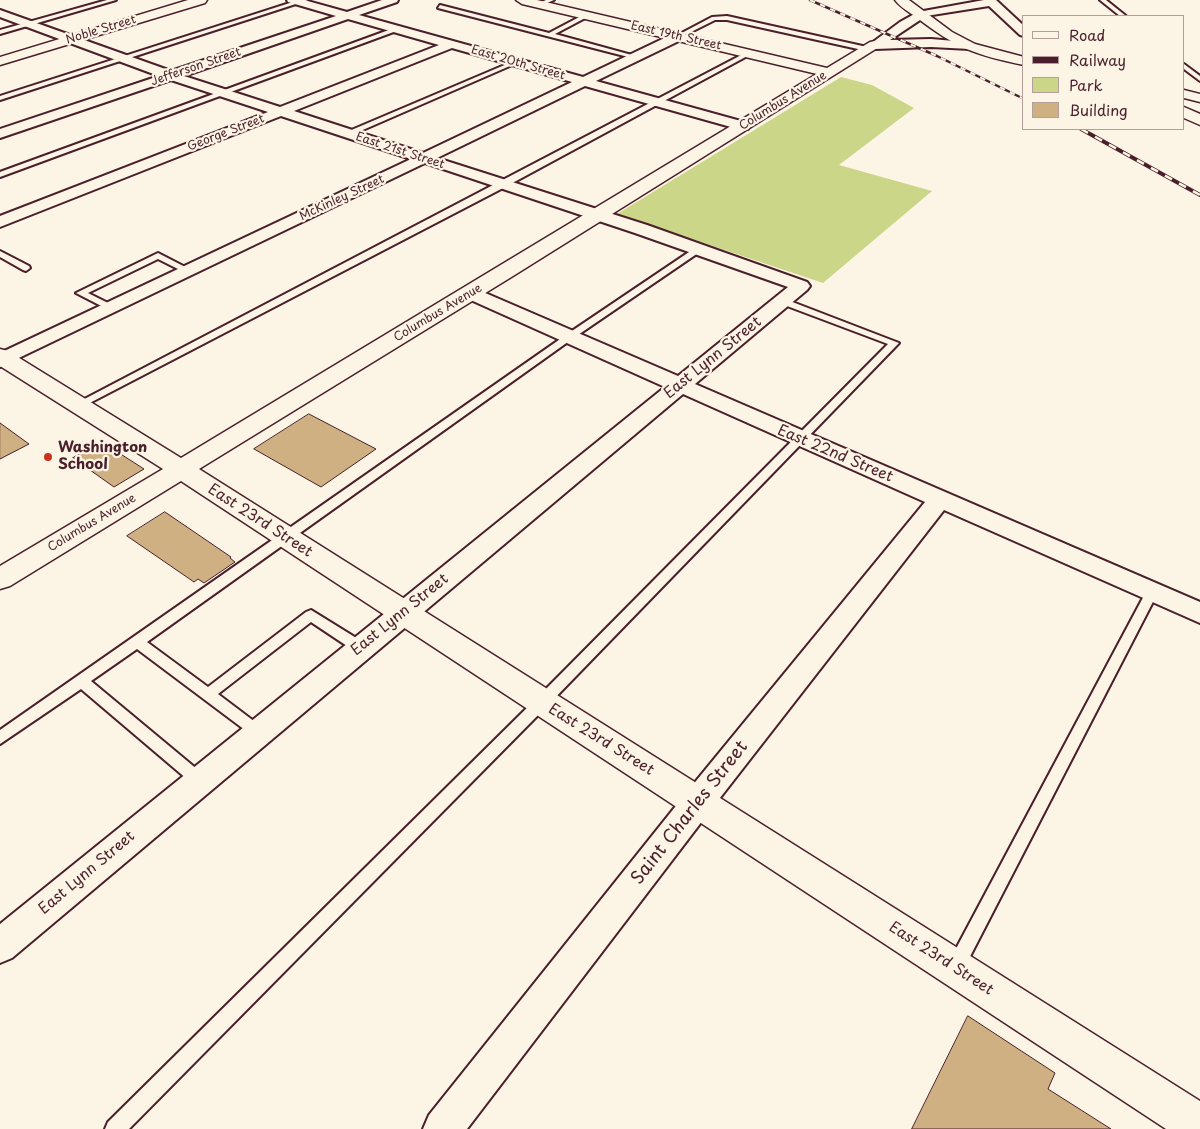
<!DOCTYPE html>
<html>
<head>
<meta charset="utf-8">
<style>
  body { margin:0 }
  #map { position:relative; width:1200px; height:1129px; overflow:hidden; background:#fcf5e5; font-family:"Playpen Sans",sans-serif }
  canvas { display:block }
  .legend { position:absolute; left:1022px; top:15px; width:162px; height:115px; box-sizing:border-box; background:#fcf5e5; border:1px solid #b59f9b; margin:0; padding:6px 9px; list-style:none; font-size:15px; color:#4a1f2b }
  .legend li { display:flex; align-items:center; gap:10px; height:25px }
  .legend b { width:25px; border:1px solid #b59f9b }
</style>
</head>
<body>
<div id="map">
<canvas width="1200" height="1129"></canvas>
<ul class="legend">
<li><b style="height:6px;background:#fcf5e5"></b>Road</li>
<li><b style="height:6px;background:#4a1f2b"></b>Railway</li>
<li><b style="height:14px;background:#cbd689"></b>Park</li>
<li><b style="height:14px;background:#cfb083"></b>Building</li>
</ul>
</div>
<script>
const ctx = document.querySelector('canvas').getContext('2d');
ctx.lineJoin = 'round';
function paint(path, color) { ctx.fillStyle = color; ctx.fill(path, 'evenodd'); }
function stroke(path, color, width, dash) { ctx.strokeStyle = color; ctx.lineWidth = width; ctx.lineCap = dash ? 'butt' : 'round'; ctx.setLineDash(dash || []); ctx.stroke(path); }
function write(font, color, halo, rows, align = 'center') {
  ctx.font = font + ' "Playpen Sans",sans-serif'; ctx.lineWidth = 4.5; ctx.setLineDash([]); ctx.textBaseline = 'middle'; ctx.strokeStyle = halo; ctx.fillStyle = color; for (const [text, x, y, turn = 0] of rows) {
    ctx.save(); ctx.translate(x, y); ctx.rotate((+turn || 0) * Math.PI / 180); ctx.textAlign = isNaN(turn) ? turn : align; if (halo) ctx.strokeText(text, 0, 0); ctx.fillText(text, 0, 0); ctx.restore();
  }
}
paint(new Path2D(`
  M841,77L872,85L914,108L839,165L932,191L823,283L617,214Z`), '#cbd689');
const building = new Path2D(`
  M309,414L376,449L321,487L254,449Z
  M0,423L29,444L0,459Z
  M102,442L144,469L114,487L73,458Z
  M165,512L231,557L230,558L235,562L204,583L198,579L194,582L127,536Z
  M968,1016L1055,1073L1048,1089L1111,1129H912Z`);
paint(building, '#cfb083');
stroke(building, '#4a1f2b', 1);
const lane = new Path2D(`
  M107,0H116L0,34V30Z
  M299,0H308L0,100V96Z
  M546,0H554L540,6L537,4Z
  M1100,0H1106L1126,16H1120Z
  M440,5L549,33L585,14H589V16L555,34L639,57L636,59L438,8Z
  M727,16L867,47L870,49L867,51L727,20H715L681,37L676,36L712,17Z
  M397,27L399,30L0,177V172Z
  M749,51L751,54L505,187L82,407H74L73,405Z
  M514,61L519,62L349,136L342,134Z
  M1184,64L1200,76V81L1184,69Z
  M698,246L701,247V251L572,339L147,642L208,687L306,612L311,610L366,644L368,648L366,652L361,653L356,652L311,622L218,694L263,728L265,732L263,736L258,738L253,736L137,649L91,681L204,775L207,780L204,785L199,787L194,785L81,689L0,744V730L566,335Z
  M0,251L29,266L30,268L26,271L23,270L0,257Z
  M158,253L193,271L192,273H186L158,259L88,293L114,306V310L111,311L76,293Z
  M782,298L899,343L547,706L129,1129H105L108,1122L537,698L888,344L779,303V299Z
  M1152,587L1157,589L1158,592L962,972L956,975L950,972L947,966L950,960L1146,592L1147,589Z`);
const street = new Path2D(`
  M287,0H304L347,12L382,0H398L397,2L359,15L583,77L675,33H683L685,36L683,39L596,81L748,123L750,126L748,129H738L585,86L437,158L647,225L807,282L810,286L807,290L695,384L1200,602V623L944,510L709,812L467,1129H423L429,1115L687,792L925,502L683,394L12,958L0,963V924L665,387L464,297L461,293L464,289L470,288L476,289L678,376L788,287L635,233L425,163L0,367V353L411,159L281,116L0,227V216L268,112L171,80L0,138V129L159,76L0,17V10L171,71L336,16L288,2ZM348,19L439,45L280,107L184,76ZM452,48L572,82L423,153L294,111Z
  M984,0H996L1024,26V36L1020,35L989,6L926,16L890,40L931,39L966,42L970,43L972,46L970,49L931,47L875,49L869,45L900,22L918,12Z`);
const secondary = new Path2D(`
  M188,0H207L205,3L0,65V57Z
  M516,0H537L827,68L870,42L875,41L882,45L513,276L199,469L1200,1101V1129H1166L181,481L10,586L0,589V566L163,469L0,366V349L8,351L181,458L817,74L522,4Z
  M1184,90L1200,94V102L1184,98Z`);
const primary = new Path2D(`
  M895,0H909L952,32L975,44L1024,57V65C975,55 956,48 916,17C909,12 900,7 895,0Z
  M1184,107L1200,114V125L1184,118Z`);
stroke(lane, '#4a1f2b', 4);
stroke(street, '#4a1f2b', 4);
stroke(secondary, '#4a1f2b', 3);
stroke(primary, '#4a1f2b', 3);
paint(lane, '#fcf5e5');
paint(street, '#fcf5e5');
paint(secondary, '#fcf5e5');
paint(primary, '#fcf5e5');
const railFar1 = new Path2D(`
  M810,0L937,56L1024,99`);
const rail = new Path2D(`
  M1081,129L1200,195`);
stroke(railFar1, '#4a1f2b', 2.5);
stroke(rail, '#4a1f2b', 4);
stroke(railFar1, '#fcf5e5', 2, [5.5]);
stroke(rail, '#fcf5e5', 2.5, [8]);
for (const [x, y, r, color] of [
  [48,457,5,"#c8321e"]
]) { const dot = new Path2D(); dot.arc(x, y, r, 0, 2 * Math.PI); ctx.fillStyle = color; ctx.fill(dot); stroke(dot, '#fcf5e5', 2); }
write('12px', '#4a1f2b', '#fcf5e5', [
  ["Noble Street",101,30,-17],
  ["East 19th Street",676,36,13],
  ["East 20th Street",518,63,16],
  ["Jefferson Street",196,67,-19],
  ["Columbus Avenue",783,101,-32],
  ["George Street",226,133,-21],
  ["East 21st Street",400,151,18],
  ["McKinley Street",342,198,-25],
  ["Columbus Avenue",438,313,-31],
  ["Columbus Avenue",92,523,-31]
]);
write('15px', '#4a1f2b', '#fcf5e5', [
  ["East Lynn Street",713,358,-39],
  ["East 22nd Street",835,454,23],
  ["East 23rd Street",260,521,33],
  ["East Lynn Street",400,615,-39],
  ["East 23rd Street",601,740,32],
  ["East Lynn Street",87,873,-40],
  ["East 23rd Street",941,959,33]
]);
write('bold 15px', '#4a1f2b', '#fcf5e5', [
  ["Washington",58,448],
  ["School",58,465]
], 'left');
write('18px', '#4a1f2b', '#fcf5e5', [
  ["Saint Charles Street",690,813,-52]
]);
</script>
</body>
</html>
